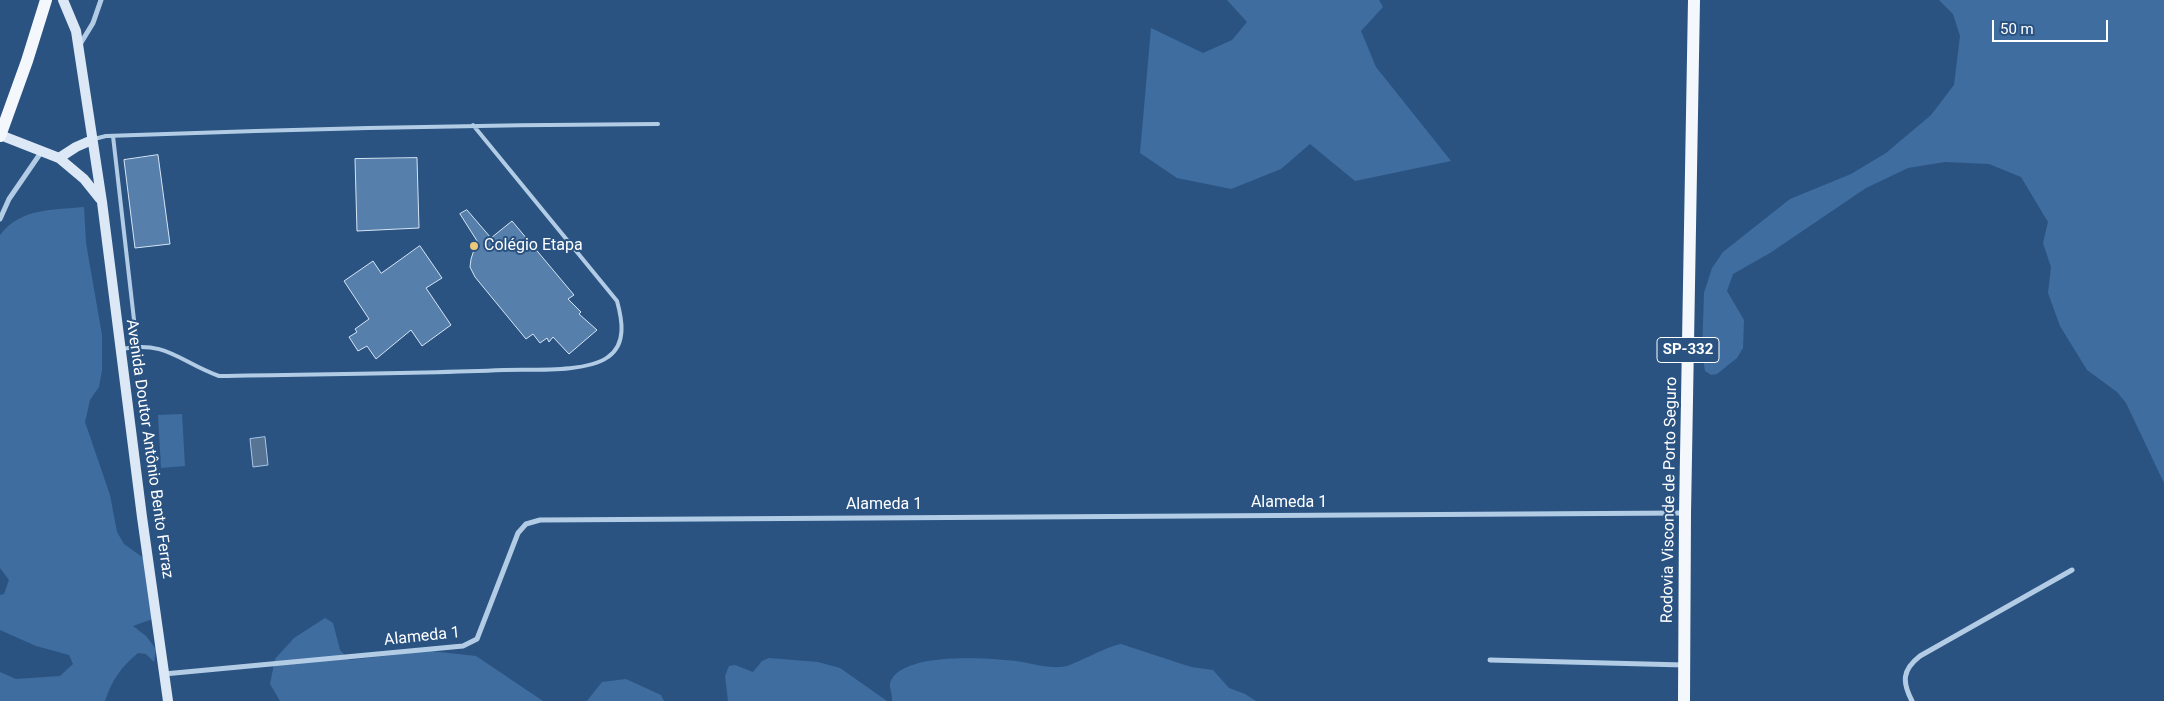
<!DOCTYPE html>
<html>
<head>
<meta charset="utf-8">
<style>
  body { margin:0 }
  #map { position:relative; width:2164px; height:701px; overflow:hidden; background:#2a5382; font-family:Roboto,sans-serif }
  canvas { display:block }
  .scale { position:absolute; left:1992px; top:20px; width:116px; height:22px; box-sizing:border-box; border:2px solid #fff; border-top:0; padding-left:6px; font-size:15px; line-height:18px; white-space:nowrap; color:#fff; -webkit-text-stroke:4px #2a5382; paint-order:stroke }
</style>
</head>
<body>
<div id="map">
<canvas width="2164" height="701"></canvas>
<div class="scale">50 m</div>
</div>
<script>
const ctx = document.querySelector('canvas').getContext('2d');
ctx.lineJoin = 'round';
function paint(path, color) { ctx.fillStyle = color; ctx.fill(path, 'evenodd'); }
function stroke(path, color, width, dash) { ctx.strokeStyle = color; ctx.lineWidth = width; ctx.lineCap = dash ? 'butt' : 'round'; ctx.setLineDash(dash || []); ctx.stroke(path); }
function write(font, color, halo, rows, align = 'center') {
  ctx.font = font + ' Roboto,sans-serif'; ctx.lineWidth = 4; ctx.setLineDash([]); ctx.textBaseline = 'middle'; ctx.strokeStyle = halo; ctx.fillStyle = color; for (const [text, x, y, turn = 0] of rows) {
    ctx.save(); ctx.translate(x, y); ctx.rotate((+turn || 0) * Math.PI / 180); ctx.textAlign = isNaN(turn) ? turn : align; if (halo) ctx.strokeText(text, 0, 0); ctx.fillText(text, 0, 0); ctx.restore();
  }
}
paint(new Path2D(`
  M1227,0H1379L1383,7L1361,31L1376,67L1451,161L1355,181L1310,144L1281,169L1231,189L1177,178L1140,153L1151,28L1203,53L1232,40L1247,22Z
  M1939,0H2164V483L2126,403L2117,392L2087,370L2060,326L2048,293L2051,267L2043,243L2048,222L2021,177L1989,164L1945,162L1908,168L1866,188L1770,253L1733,274L1727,291L1744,320L1743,348L1737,358L1717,374L1711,375L1705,371L1702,351L1704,293L1712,268L1723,252L1790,199L1851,174L1886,153L1931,115L1954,85L1960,36L1953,14Z
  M84,207L86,243L102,335V370L99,387L90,400L85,422L110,495L117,532L124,544L145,559L161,616L133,626L146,636L156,649L154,662L146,654L138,653C121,667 112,680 105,701H0V672L16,679L60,676L73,664L69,655L36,646L0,630V595L4,594L9,580L0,568V235C20,208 53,210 84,207Z
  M182,414L185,466L161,468L158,415Z
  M325,618L333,623L340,650L349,660L430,651L476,656L543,701H280L270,684L275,659L294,638Z
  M1121,644L1191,667L1213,670L1229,688L1245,694L1256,701H892C893,695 889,688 890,683C900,651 990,658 1016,661C1030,663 1046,668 1061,667C1072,667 1104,647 1121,644Z
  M769,658L818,662L840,668L887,701H728L725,676L729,666L735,665L753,672L762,661Z
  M626,679L661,695L664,701H587L602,682Z`), '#3f6d9f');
const water = new Path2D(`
  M265,437L268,465L253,467L250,439Z`);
paint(water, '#587495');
stroke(water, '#a8c7e6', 1);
const building = new Path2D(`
  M158,155L170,244L135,248L124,160Z
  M417,158L419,228L357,231L355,159Z
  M467,210L491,238L512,221L574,295L568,299L581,312L579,314L597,330L569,354L553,337L549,342L547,338L540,343L533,334L526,339L475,277L470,267L471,259L474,250L479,244L460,214Z
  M420,246L442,278L426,288L451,325L422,346L411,330L376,359L367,346L358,351L349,337L357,332L355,329L369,319L344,281L373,261L381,273Z`);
paint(building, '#567fac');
stroke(building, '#d6e5f5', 1);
stroke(new Path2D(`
  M113,136L137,346
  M94,139L106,136C290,129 474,125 658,124
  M122,349C166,340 180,362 219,376C314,374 409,374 504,370C531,369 586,373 608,357C627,344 622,319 617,301L473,125`), '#b3cce6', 4);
stroke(new Path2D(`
  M79,46L93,23L101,0
  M0,219L9,199L42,151
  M1490,660L1684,665
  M164,674L463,646L477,639L518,533L526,524L540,520L1684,513
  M1912,701C1902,682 1902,670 1920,656L2072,570`), '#b3cce6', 5);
stroke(new Path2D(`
  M63,0L76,31L102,202L142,517L168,701
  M0,135L59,158L84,179L100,199
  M59,158L76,147L92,140`), '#dce8f6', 10);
stroke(new Path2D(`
  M0,136L27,61L46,0
  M1684,701L1685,513L1694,0`), '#f4f8fd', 12);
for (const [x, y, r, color] of [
  [474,246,5,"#edc87a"]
]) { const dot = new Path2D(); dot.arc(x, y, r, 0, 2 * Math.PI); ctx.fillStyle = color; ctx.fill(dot); stroke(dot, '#2a5382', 2); }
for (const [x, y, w] of [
  [1688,350,62]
]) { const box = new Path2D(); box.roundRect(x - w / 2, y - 12.5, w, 25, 4); ctx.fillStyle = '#2a5382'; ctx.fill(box); stroke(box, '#fff', 1); }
write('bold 15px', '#fff', null, [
  ["SP-332",1688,350]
]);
write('16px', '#fff', '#2a5382', [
  ["Colégio Etapa",484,246]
], 'left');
write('16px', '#fff', '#2a5382', [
  ["Avenida Doutor Antônio Bento Ferraz",149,449,82],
  ["Rodovia Visconde de Porto Seguro",1670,500,-89],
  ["Alameda 1",1289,503],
  ["Alameda 1",884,505],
  ["Alameda 1",422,637,-6]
]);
</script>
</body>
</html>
